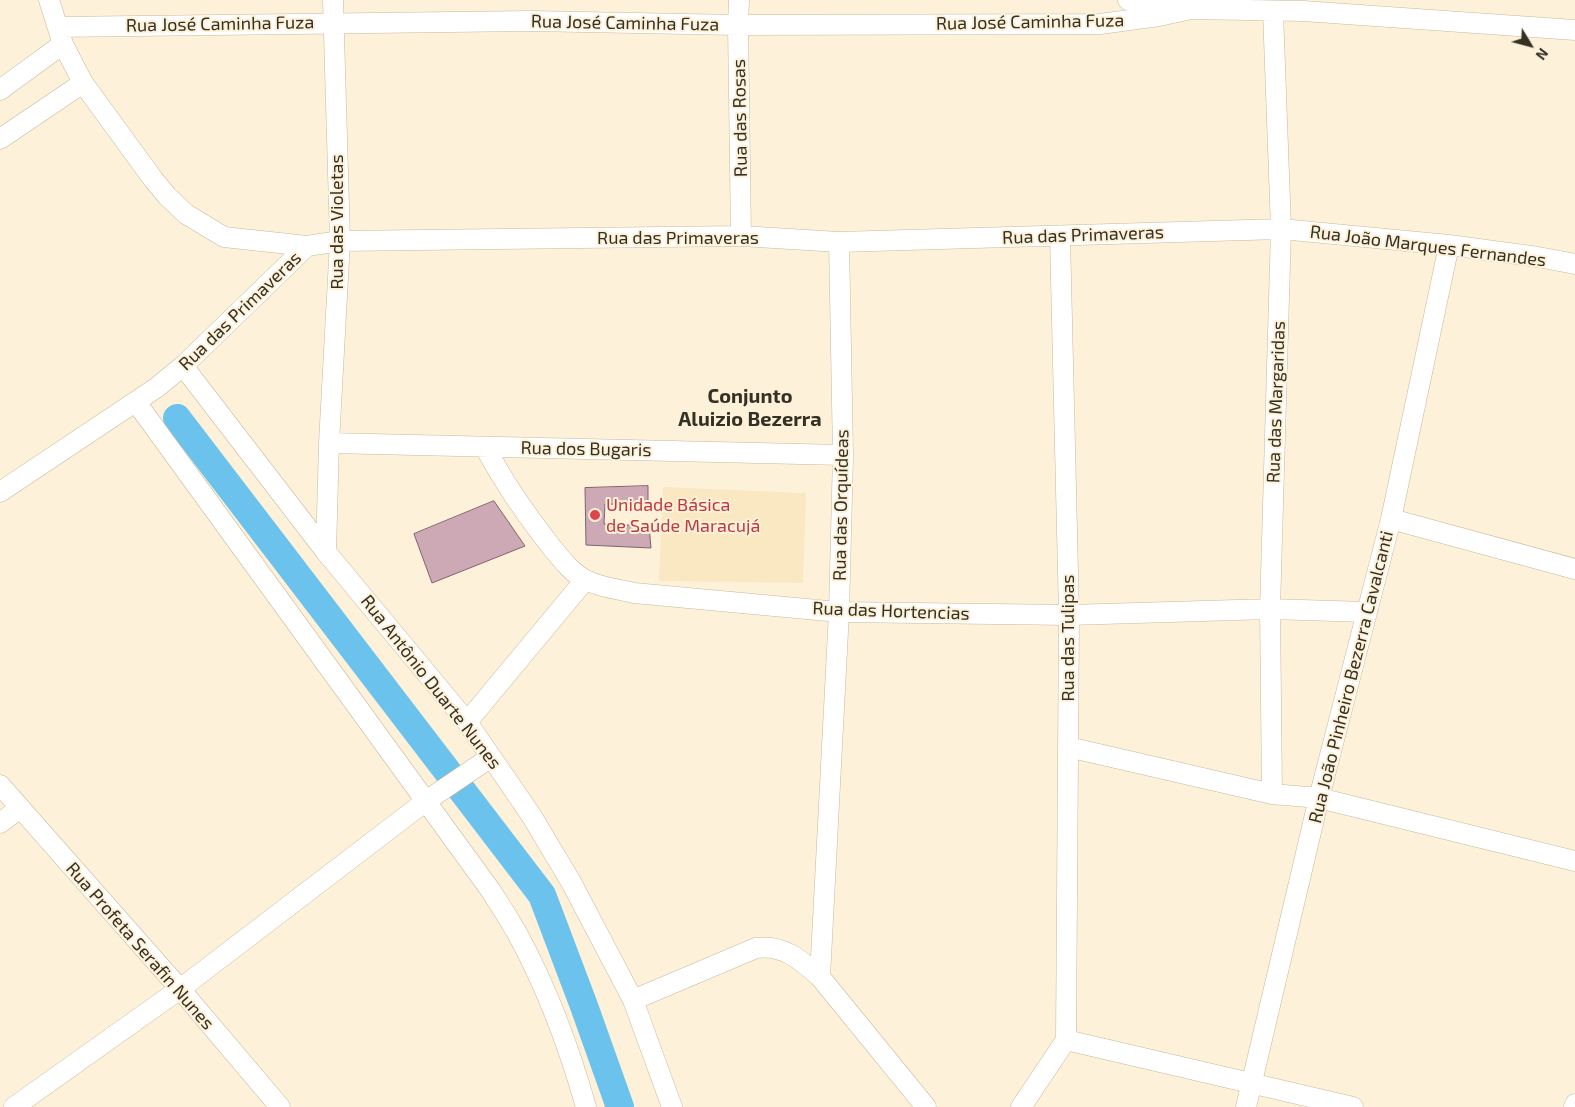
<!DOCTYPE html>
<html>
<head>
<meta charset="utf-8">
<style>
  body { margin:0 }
  #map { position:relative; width:1575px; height:1107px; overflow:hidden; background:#fdf1d9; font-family:"Exo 2",sans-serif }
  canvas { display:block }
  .north { position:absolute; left:1505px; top:20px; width:50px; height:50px; -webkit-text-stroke:4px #fdf1d9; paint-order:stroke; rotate:127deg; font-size:14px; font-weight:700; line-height:20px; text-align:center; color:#353024 }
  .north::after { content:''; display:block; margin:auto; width:18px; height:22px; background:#353024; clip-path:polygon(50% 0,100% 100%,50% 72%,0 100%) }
</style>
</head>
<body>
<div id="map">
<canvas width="1575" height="1107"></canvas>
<div class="north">N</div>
</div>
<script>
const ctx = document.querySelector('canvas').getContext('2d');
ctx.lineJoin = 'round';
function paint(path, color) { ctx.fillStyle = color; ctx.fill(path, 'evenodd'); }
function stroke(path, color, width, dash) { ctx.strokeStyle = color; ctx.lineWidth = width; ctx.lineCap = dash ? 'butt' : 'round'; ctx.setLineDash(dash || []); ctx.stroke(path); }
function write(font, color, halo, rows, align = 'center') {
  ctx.font = font + ' "Exo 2",sans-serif'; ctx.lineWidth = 4; ctx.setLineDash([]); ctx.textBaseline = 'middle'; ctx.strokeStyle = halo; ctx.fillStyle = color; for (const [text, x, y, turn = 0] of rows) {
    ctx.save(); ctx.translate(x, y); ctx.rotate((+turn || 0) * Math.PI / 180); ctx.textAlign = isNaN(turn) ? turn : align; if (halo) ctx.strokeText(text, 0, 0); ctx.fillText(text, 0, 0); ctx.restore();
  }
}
paint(new Path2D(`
  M663,487L806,493L803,583L659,581Z`), '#fae8c3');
stroke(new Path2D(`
  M177,418L542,895L584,1006L620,1107`), '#6ac2ed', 28);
const building = new Path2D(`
  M648,486V505L605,504L604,524L649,526L651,548L586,545L585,488Z
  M494,501L525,546L432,583L414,534Z`);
paint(building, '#cca9b4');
stroke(building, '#81626c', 1);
const street = new Path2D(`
  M49,0L63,44L83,83L153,179L167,196L186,214L224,237L307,246L340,241L741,236L839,242L1281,229L1449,245L1538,257L1575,264
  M739,0L738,25L741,236
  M1128,0L1191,9L1303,11L1575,30
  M58,27L530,21L738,25L1100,24L1159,16L1191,9
  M0,90L63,44
  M0,139L83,83
  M1060,236L1069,615L1066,1040
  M183,366L326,552L467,722L531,815L571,882L633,1000L672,1107
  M136,402L491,891C500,905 509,919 517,933C547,988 569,1047 586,1107
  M329,443L843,455
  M485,447C504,483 527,516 553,549C562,560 573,574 586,580C601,588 619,589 634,593L839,612L1069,615L1270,609L1366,612
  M0,492L156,388L183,366L307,246
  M1391,519L1575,569
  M326,552L329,443L340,241L333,0
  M467,722L585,580
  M1068,747L1272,794L1319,798L1575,861
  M0,785L180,989L280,1107
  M1272,794L1270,609L1281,229L1273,11
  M0,823L20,808
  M820,977L839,612L843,455L839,242
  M633,1000L756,948C783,944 801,960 820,977L926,1107
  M1066,1040L1353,1107
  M14,1107L180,989L426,801L491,757
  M1021,1107L1066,1040
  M1246,1107L1319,798L1391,519L1449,245
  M1574,1107L1575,1104`);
stroke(street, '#c7b99c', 21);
stroke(street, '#fff', 20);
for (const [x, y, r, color] of [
  [595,515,6,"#e0444e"]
]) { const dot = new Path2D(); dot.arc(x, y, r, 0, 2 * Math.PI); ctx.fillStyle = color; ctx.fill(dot); stroke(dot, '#fdf1d9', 2); }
write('18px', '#353024', '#fdf1d9', [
  ["Rua José Caminha Fuza",1030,22,-1],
  ["Rua José Caminha Fuza",625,23,1],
  ["Rua José Caminha Fuza",220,24,-1],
  ["Rua das Rosas",740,118,-91],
  ["Rua das Violetas",337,222,-90],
  ["Rua das Primaveras",1083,235,-2],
  ["Rua das Primaveras",678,238],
  ["Rua João Marques Fernandes",1428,246,7],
  ["Rua das Primaveras",240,311,-44],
  ["Rua das Margaridas",1276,402,-88],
  ["Rua dos Bugaris",586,449,1],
  ["Rua das Orquídeas",841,505,-89],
  ["Rua das Hortencias",891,611,2],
  ["Rua das Tulipas",1068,638,-90],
  ["Rua João Pinheiro Bezerra Cavalcanti",1351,677,-76],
  ["Rua Antônio Duarte Nunes",431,682,52],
  ["Rua Profeta Serafin Nunes",140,946,49]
]);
write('18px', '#be3a42', '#fdf1d9', [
  ["Unidade Básica",606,505],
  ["de Saúde Maracujá",606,526]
], 'left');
write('bold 20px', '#353024', '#fdf1d9', [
  ["Conjunto",750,396],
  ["Aluizio Bezerra",750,419]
]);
</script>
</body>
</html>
